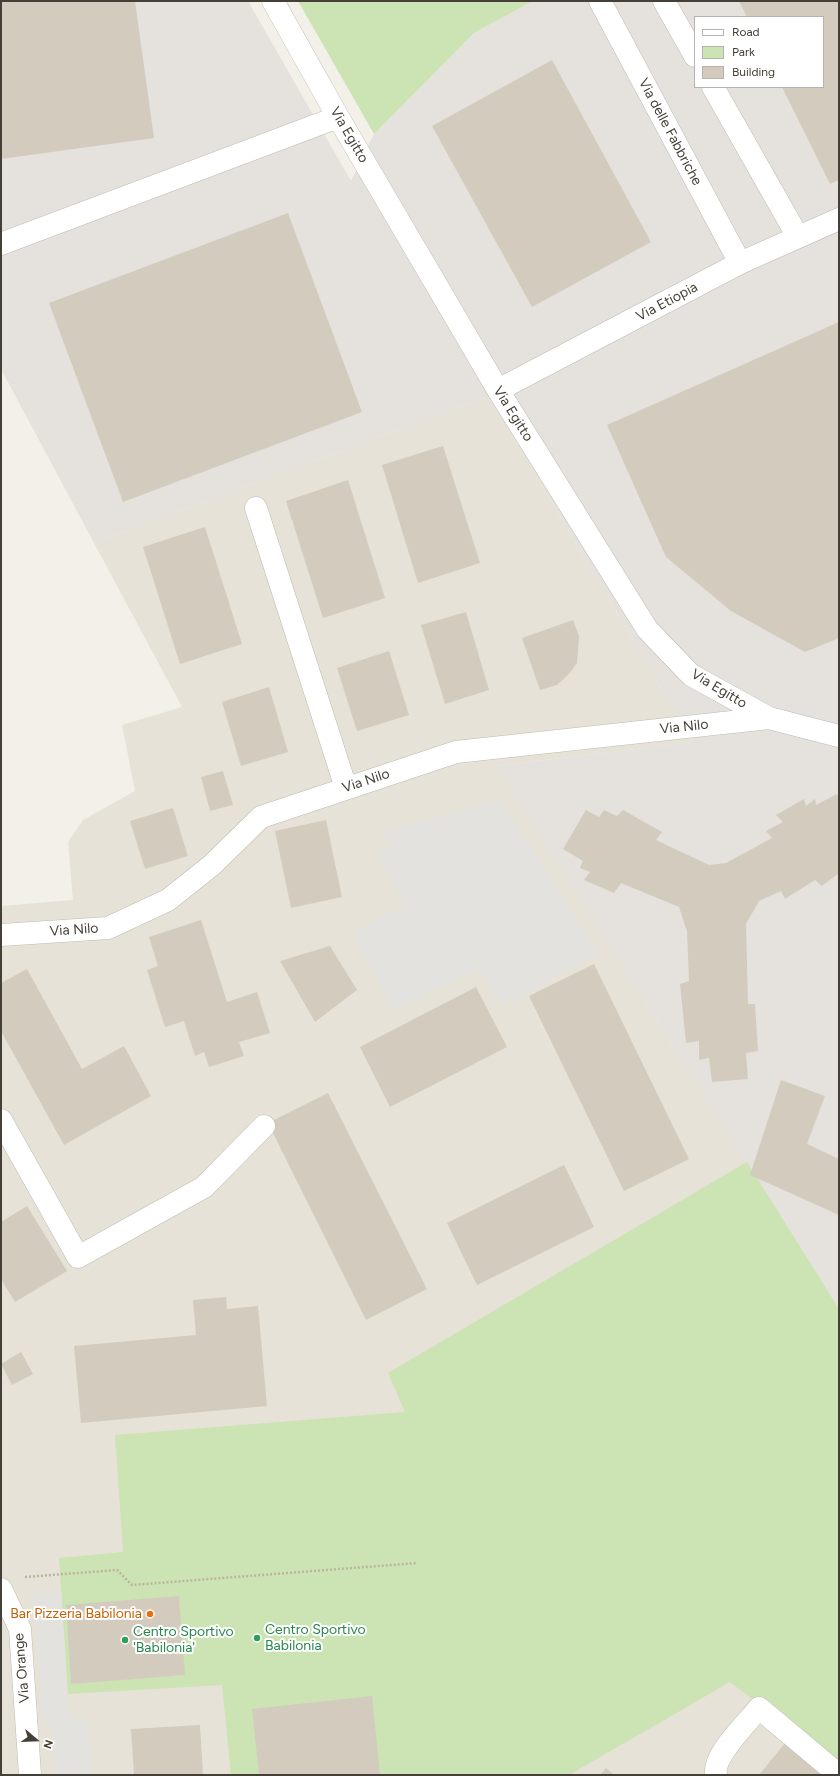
<!DOCTYPE html>
<html>
<head>
<meta charset="utf-8">
<style>
  body { margin:0 }
  #map { position:relative; width:840px; height:1776px; overflow:hidden; background:#f2f0e8; font-family:Figtree,sans-serif }
  canvas { display:block }
  .frame { position:absolute; inset:0; border:2px solid #454037; pointer-events:none }
  .legend { position:absolute; left:694px; top:16px; width:130px; height:72px; box-sizing:border-box; background:#fff; border:1px solid #b5b3af; margin:0; padding:5px 7px; list-style:none; font-size:12px; color:#454037 }
  .legend li { display:flex; align-items:center; gap:8px; height:20px }
  .legend b { width:20px; border:1px solid #b5b3af }
  .north { position:absolute; left:16px; top:1720px; width:40px; height:40px; -webkit-text-stroke:3px #fff; paint-order:stroke; rotate:109deg; font-size:11px; font-weight:700; line-height:16px; text-align:center; color:#454037 }
  .north::after { content:''; display:block; margin:auto; width:14px; height:18px; background:#454037; clip-path:polygon(50% 0,100% 100%,50% 72%,0 100%) }
</style>
</head>
<body>
<div id="map">
<canvas width="840" height="1776"></canvas>
<div class="frame"></div>
<ul class="legend">
<li><b style="height:5px;background:#fff"></b>Road</li>
<li><b style="height:11px;background:#cce3b4"></b>Park</li>
<li><b style="height:11px;background:#d3ccbe"></b>Building</li>
</ul>
<div class="north">N</div>
</div>
<script>
const ctx = document.querySelector('canvas').getContext('2d');
ctx.lineJoin = 'round';
function paint(path, color) { ctx.fillStyle = color; ctx.fill(path, 'evenodd'); }
function stroke(path, color, width, dash) { ctx.strokeStyle = color; ctx.lineWidth = width; ctx.lineCap = dash ? 'butt' : 'round'; ctx.setLineDash(dash || []); ctx.stroke(path); }
function write(font, color, halo, rows, align = 'center') {
  ctx.font = font + ' Figtree,sans-serif'; ctx.lineWidth = 4; ctx.setLineDash([]); ctx.textBaseline = 'middle'; ctx.strokeStyle = halo; ctx.fillStyle = color; for (const [text, x, y, turn = 0] of rows) {
    ctx.save(); ctx.translate(x, y); ctx.rotate((+turn || 0) * Math.PI / 180); ctx.textAlign = isNaN(turn) ? turn : align; if (halo) ctx.strokeText(text, 0, 0); ctx.fillText(text, 0, 0); ctx.restore();
  }
}
paint(new Path2D(`
  M489,396L693,742L496,766L839,1309V1775H1V906L73,900L68,842L83,820L135,791L122,725L182,707L94,543Z`), '#e6e2d7');
paint(new Path2D(`
  M1,1H248L351,181L374,134L474,33L533,1H839V1309L496,766L693,742L489,396L94,543L1,369ZM695,17H823V87H695Z`), '#e5e1dc');
paint(new Path2D(`
  M298,1H533L474,33L374,134Z
  M747,1162L839,1309V1766L730,1682L569,1775H231L222,1685L68,1694L59,1558L123,1552L115,1435L405,1412L388,1373Z`), '#cce3b4');
paint(new Path2D(`
  M501,800L598,954L503,1006L479,968L394,1010L352,932L405,905L377,854L390,849L382,833Z
  M61,1591L69,1720L88,1719L91,1775H55L52,1726L42,1718L34,1595Z`), '#e4e2df');
paint(new Path2D(`
  M1,1H135L154,138L1,159Z
  M739,1H839V180L830,184L782,87H823V17H747Z
  M552,60L651,242L532,307L432,126Z
  M288,213L362,412L123,502L49,303Z
  M839,322V638L805,652L731,611L666,557L607,425Z
  M443,446L480,563L418,583L382,465Z
  M348,480L385,598L323,618L286,501Z
  M205,527L242,644L180,664L143,547Z
  M466,612L489,690L445,704L421,625Z
  M573,620L579,636L577,663L568,675L557,685L540,690L522,638Z
  M389,651L409,715L357,731L337,668Z
  M269,687L288,752L241,766L222,702Z
  M223,771L233,805L210,811L201,777Z
  M837,794L839,797V873L822,886L815,880L785,899L781,891L759,901L746,924L748,1004H755L758,1051L746,1053L748,1079L712,1082L709,1058L699,1060V1041L686,1043L680,984L689,981L687,931L679,907L621,883L614,893L584,880L590,872L580,868L583,861L563,849L586,810L599,817L604,810L617,816L623,810L662,832L656,840L709,865L726,863L772,838L766,831L783,822L776,815L804,799L806,806L815,799L816,805Z
  M173,808L188,856L145,869L130,821Z
  M326,820L342,897L291,908L275,831Z
  M201,920L227,1002L257,992L270,1033L239,1042L244,1056L209,1067L204,1052L195,1056L184,1021L165,1027L147,970L158,966L149,937Z
  M330,946L357,990L315,1022L280,961Z
  M594,964L689,1159L624,1191L529,996Z
  M27,969L82,1069L124,1046L151,1096L64,1145L1,1031V983Z
  M476,987L507,1047L390,1107L360,1047Z
  M781,1080L825,1096L807,1144L839,1159V1215L750,1175Z
  M328,1093L427,1289L366,1320L268,1123Z
  M564,1165L594,1227L477,1285L447,1223Z
  M27,1206L67,1271L15,1302L1,1279V1222Z
  M226,1297L227,1309L258,1306L267,1406L81,1423L74,1346L196,1335L193,1300Z
  M21,1352L33,1374L12,1385L1,1364Z
  M179,1596L185,1675L71,1684L66,1605Z
  M372,1696L380,1775H259L252,1709Z
  M200,1725L203,1775H134L131,1729Z
  M790,1737L833,1775H759Z
  M606,1768L614,1775H600Z`), '#d3ccbe');
const minor = new Path2D(`
  M273,1L338,117L498,390L647,629L691,675L769,718L839,736
  M600,1L740,263
  M664,1L695,56
  M713,87L798,237
  M1,244L338,117
  M498,390L740,263L839,219
  M256,508L346,788
  M1,935L108,928L168,900L212,865L261,817L456,752L769,718
  M1,1120L78,1257L204,1187L264,1126
  M1,1589L20,1629L30,1775
  M716,1775C712,1756 747,1723 759,1708L839,1775`);
stroke(minor, '#c0bbae', 23);
stroke(new Path2D(`
  M25,1577L117,1570L132,1585L417,1563`), '#beb49e', 2.5, [2, 2]);
stroke(minor, '#fff', 22);
for (const [x, y, r, color] of [
  [150,1614,4,"#e8710a"],
  [257,1638,4,"#2e9e5b"],
  [125,1640,4,"#2e9e5b"]
]) { const dot = new Path2D(); dot.arc(x, y, r, 0, 2 * Math.PI); ctx.fillStyle = color; ctx.fill(dot); stroke(dot, '#fff', 1.5); }
write('14px', '#454037', '#fff', [
  ["Via delle Fabbriche",670,132,62],
  ["Via Egitto",349,135,60],
  ["Via Etiopia",667,302,-28],
  ["Via Egitto",513,414,58],
  ["Via Egitto",719,689,31],
  ["Via Nilo",684,727,-6],
  ["Via Nilo",366,781,-18],
  ["Via Nilo",74,930,-4],
  ["Via Orange",22,1668,-95]
]);
write('14px', '#c56008', '#fff', [
  ["Bar Pizzeria Babilonia",142,1614]
], 'right');
write('14px', '#27864d', '#fff', [
  ["Centro Sportivo",265,1630],
  ["Babilonia",265,1646],
  ["Centro Sportivo",133,1632],
  ["'Babilonia'",133,1648]
], 'left');
</script>
</body>
</html>
